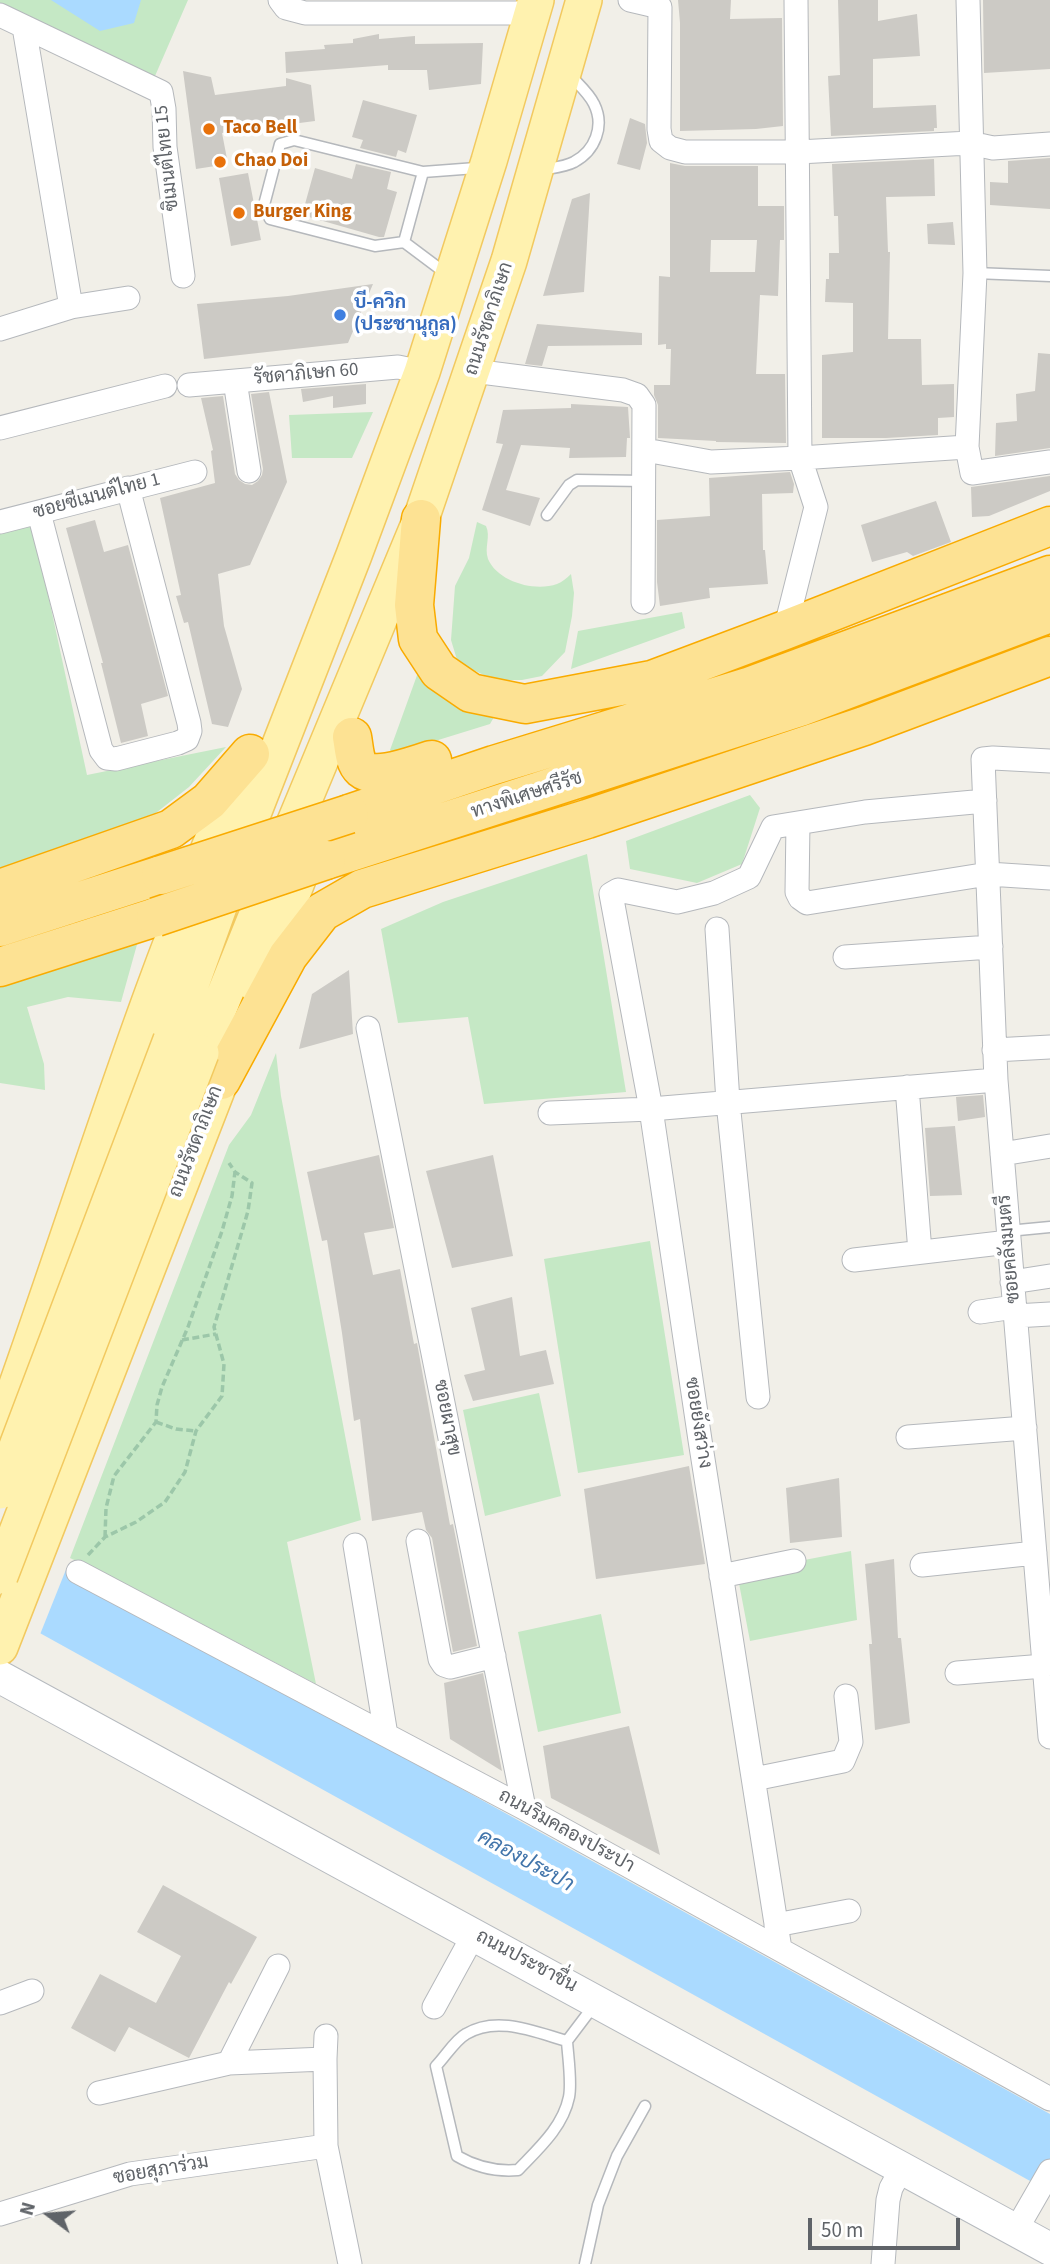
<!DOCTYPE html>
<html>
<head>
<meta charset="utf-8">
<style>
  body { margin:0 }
  #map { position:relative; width:1050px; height:2264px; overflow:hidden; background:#f1efe8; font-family:"Source Sans 3",sans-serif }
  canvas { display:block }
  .north { position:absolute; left:14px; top:2180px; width:70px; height:70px; -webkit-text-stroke:5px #fff; paint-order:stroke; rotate:286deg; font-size:19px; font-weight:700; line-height:28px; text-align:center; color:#5f6368 }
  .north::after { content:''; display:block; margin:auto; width:24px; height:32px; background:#5f6368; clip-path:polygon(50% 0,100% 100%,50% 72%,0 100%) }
  .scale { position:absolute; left:808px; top:2218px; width:152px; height:32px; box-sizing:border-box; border:4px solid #5f6368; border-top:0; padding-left:9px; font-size:21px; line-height:24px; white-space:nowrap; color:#5f6368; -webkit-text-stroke:5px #fff; paint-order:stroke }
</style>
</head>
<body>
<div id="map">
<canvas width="1050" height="2264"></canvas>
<div class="north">N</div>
<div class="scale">50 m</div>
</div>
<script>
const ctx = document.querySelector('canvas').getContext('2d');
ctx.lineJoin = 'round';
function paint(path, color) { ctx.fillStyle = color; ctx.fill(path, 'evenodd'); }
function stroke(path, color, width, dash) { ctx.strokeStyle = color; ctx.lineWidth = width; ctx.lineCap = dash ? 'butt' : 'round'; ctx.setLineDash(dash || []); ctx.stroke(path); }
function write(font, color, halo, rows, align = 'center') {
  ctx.font = font + ' "Source Sans 3",Sarabun,sans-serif'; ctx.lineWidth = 7; ctx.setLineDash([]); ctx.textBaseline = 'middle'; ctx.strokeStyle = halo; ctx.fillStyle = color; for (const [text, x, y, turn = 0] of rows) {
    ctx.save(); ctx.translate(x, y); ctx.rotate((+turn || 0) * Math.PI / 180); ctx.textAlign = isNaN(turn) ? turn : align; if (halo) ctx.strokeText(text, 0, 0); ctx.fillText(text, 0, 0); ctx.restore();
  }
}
paint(new Path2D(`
  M0,0H188L155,76L38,30L0,6Z
  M373,412L352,458H292L289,415Z
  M477,522L486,526C491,537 484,547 488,559C498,582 535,592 557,584C562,582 567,578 571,574L574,593L572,616L565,652L542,676L522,680H502L484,675L458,663L451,640L455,586L469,558Z
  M33,525L87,775L226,747L189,787L152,816L0,874V533Z
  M682,612L685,628L571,669L578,631Z
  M420,667L494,717L490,724L393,754L390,750Z
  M750,795L760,808L742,864L697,883L630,869L626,841Z
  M587,854L626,1092L484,1104L468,1017L398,1023L381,929L443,902Z
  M138,941L121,1002L68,997L27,1007L44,1064L45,1090L0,1083V981Z
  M276,1053L281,1096L361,1520L287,1542L316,1684L139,1591L70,1558L229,1145L251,1115Z
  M650,1241L684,1455L578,1473L544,1259Z
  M539,1393L561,1496L485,1516L463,1410Z
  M851,1551L857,1620L750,1641L737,1573Z
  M601,1614L621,1713L538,1732L518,1632Z`), '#c5e8c5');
paint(new Path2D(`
  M51,0H141L134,23L100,31Z
  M0,1534L1050,2114V2192L0,1611Z`), '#aadaff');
paint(new Path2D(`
  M0,1531L67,1567L39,1637L0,1615Z`), '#f1efe8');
paint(new Path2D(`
  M678,0H731L730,19L782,18L783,126L756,129L680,131V23Z
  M838,0H878V21L917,14L920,56L873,59V108L936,105L937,128H934V131L831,136L828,76L840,75Z
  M983,0H1050V69L984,73Z
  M379,34V39L415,36V44L483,43L481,84L429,90L427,70H388V65L286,73L285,52L325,49L324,45L353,43V39Z
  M183,71L211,77L215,95L286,86V78L311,85L315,121L222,133L228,164L196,169Z
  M363,100L417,115L406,153L398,150L396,157L360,148L363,140L352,137Z
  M630,118L645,124L647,143L640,170L617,164Z
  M1050,158V209L990,205V182L1008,183V161Z
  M934,159L935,196L886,197L888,252H890L888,339H921L922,385L954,384V417L938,418V435L886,438H822V355L853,352V303L825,302L826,279H829V253H839L838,216H834L832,164Z
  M670,163L685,166H758V206H784V240H780L778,296L760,295L756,374H785L786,443L716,442V441L658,438V405L654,395V385H670L671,349H666V344L658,345L659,276L670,277ZM711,240H757L755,272H710Z
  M356,164L391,172L387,189L397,192L384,237H379L302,215L315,168L352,179Z
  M248,173L261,240L231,246L219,178Z
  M590,193L584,292L543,296L572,199Z
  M953,222L955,245L928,244L927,224Z
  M373,284L348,343L204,359L197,304L288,296Z
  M537,324L642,333V345L548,346L542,366L525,364Z
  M1038,353L1050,354V448L995,456L996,423L1017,421L1016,394L1035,391Z
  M366,384V404L333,408V396L303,402L301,389Z
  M269,392L287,482L250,565L218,574L224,626L242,689L228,727L212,724L188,622L184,623L176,596L181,595L160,498L215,483L211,451L213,450L201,398L223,396L235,474L239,480L245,484L252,485L258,481L262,475L263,469L251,394Z
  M571,404L628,407L630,438H627L626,457L569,458L570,448L521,445L506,490L540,498L530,526L482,510L503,444L496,443L503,410L571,408Z
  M790,472L794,484L793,493L762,494L763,550H765L768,584L709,588L710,598L660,606L657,582V520L710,516L709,478Z
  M1050,476V491L989,516L972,517L971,487Z
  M936,501L951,542L913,556L907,552L872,562L861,525Z
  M95,520L104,552L128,545L168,696L141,704L148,736L121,743L101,663H103L66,528Z
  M349,970L353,1034L299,1049L312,994Z
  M983,1095L985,1117L958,1121L956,1097Z
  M955,1126L962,1195L930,1196L925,1128Z
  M379,1155L394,1228L364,1233L373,1275L400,1269L414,1344L417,1343L450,1525L453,1524L477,1646L453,1652L432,1538L426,1530L422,1512L372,1521L360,1419L354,1421L342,1333L327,1240L322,1241L307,1172Z
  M493,1155L513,1256L452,1268L426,1171Z
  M512,1297L520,1356L546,1350L554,1384L473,1401L464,1375L485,1370L471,1308Z
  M689,1466L705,1564L596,1579L584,1489Z
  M839,1478L842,1537L790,1543L786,1488Z
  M894,1559L898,1638H901L910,1723L875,1730L869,1644H872L865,1564Z
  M483,1673L498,1751L502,1771L450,1739L444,1683Z
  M629,1726L660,1855L551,1798L543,1746Z
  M163,1885L257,1937L231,1984L229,1982L189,2058L129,2027L115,2052L71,2028L100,1974L156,2003L181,1956L137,1932Z`), '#cccac5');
const lane = new Path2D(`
  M541,170C551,168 565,167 574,162C595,151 605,126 594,104C589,93 577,83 569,74
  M404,242L423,172
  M975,273L1050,276
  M448,275L404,242L375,246L270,219L264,205L280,144L294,140L423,172L476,168L481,165
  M547,515L569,485L577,480L645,481
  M1008,1231L1050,1227
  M567,2041C535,2032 497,2015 466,2034C455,2040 445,2057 436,2066L457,2156C476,2167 496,2172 518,2170C538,2149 563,2127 569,2097C572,2082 568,2057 567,2041L595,2004
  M585,2264L598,2205L617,2156L645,2106`);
const street = new Path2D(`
  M280,0L286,8L305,13H533
  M630,0L660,7L659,129L661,141L670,148L685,152H798L970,143L993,148L1050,144
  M968,0L975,273L967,447L972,473L1050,462
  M0,15L161,92L164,109L165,147L183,276
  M24,27L71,307
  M0,329L71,307L128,298
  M473,371L623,390L637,395L644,405L643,602
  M235,381L249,471
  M189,385L398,367L422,372
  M0,428L165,386
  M645,450L711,462L800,458L967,447
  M39,513L101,750L107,758L116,759L178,743L187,739L190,731L189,723L128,488
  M0,522L195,472
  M785,630L816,507L800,458L796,0
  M1050,761L993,758L983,759L996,1080L1050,1737
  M798,823L797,892L800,898L807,903L988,874L1050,878
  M717,929L728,1102L758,1397
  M845,957L991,947
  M368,1028L524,1808
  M994,1050L1050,1047
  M907,1087L920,1252
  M550,1113L651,1109L996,1080
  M1002,1154L1050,1146
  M854,1260L1009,1242
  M1012,1282L1050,1276
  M980,1312L1014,1307
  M1015,1316L1050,1314
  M908,1437L1025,1428
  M418,1541L440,1659L444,1665L450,1667L494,1656
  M355,1545L386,1735
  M922,1565L1035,1553
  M78,1572L524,1808L1050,2099
  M721,1576L794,1561
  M957,1673L1044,1666
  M754,1779L843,1761L851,1742L846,1696
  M776,1925L849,1911
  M780,1949L700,1440L651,1109L611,894L618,890L677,902L714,893L749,877L773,827L865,812L985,801
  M278,1966L229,2063L325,2059
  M0,2003L32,1991
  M434,2007L474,1934
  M326,2036L325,2059L326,2146L350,2264
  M99,2093L229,2063
  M0,2214L130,2174L326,2146
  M1016,2230L1050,2171
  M883,2264L888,2200L891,2188L902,2168`);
const secondary = new Path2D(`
  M0,1677L1050,2249`);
const primary = new Path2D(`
  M257,986L310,848
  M171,1040L247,829L354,555L422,372L489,161L536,0
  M201,1053L272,877L421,519L509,261L584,0
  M0,1432C80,1212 145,986 242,772
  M0,1647L231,1054`);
const highway = new Path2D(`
  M421,519L414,605L418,639L439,671L471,693L525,704L652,680L785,630L1050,526
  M352,737C354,747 354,762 362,769C376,781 416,764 432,760
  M349,814L494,765L748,687L1050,575
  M326,860L800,707L1050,613
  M0,889L171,829L209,801L250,754
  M0,927L161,875
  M0,967L156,917
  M221,1080L288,956L322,912L362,889L587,819L864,726L1050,656`);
stroke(lane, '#b5b8bc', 13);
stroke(street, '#b5b8bc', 25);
stroke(secondary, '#b6babf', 34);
stroke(primary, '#f2c960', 38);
stroke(highway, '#f9ab00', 41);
stroke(new Path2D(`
  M182,1340L216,1334
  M156,1422L176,1429L196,1431
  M105,1537L106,1508L114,1476L156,1422L157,1405L162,1387L188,1327L222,1231L232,1196L235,1172L229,1163
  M88,1555L105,1537L136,1522L165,1502L185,1472L196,1431L222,1396L224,1364L214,1327L248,1211L252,1183L235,1172`), '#9cc7a9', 3.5, [7, 3.5]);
stroke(lane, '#fff', 10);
stroke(street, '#fff', 23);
stroke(secondary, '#fff', 32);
stroke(primary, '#fff2af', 35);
stroke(highway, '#fde293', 38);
const primaryBridge = new Path2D(`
  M0,1491L171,1040
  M0,1576L201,1053`);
const highwayBridge = new Path2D(`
  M161,875L349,814
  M156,917L326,860`);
stroke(primaryBridge, '#f2c960', 38, []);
stroke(highwayBridge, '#f9ab00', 41, []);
stroke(primaryBridge, '#fff2af', 35);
stroke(highwayBridge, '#fde293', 38);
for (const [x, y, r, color] of [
  [209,129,7,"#e8710a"],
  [220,162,7,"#e8710a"],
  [239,213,7,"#e8710a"],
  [340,315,7,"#3f7fe0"]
]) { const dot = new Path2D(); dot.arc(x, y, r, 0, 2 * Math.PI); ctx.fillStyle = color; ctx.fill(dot); stroke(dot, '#fff', 2.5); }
write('bold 19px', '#c56008', '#fff', [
  ["Taco Bell",223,129],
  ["Chao Doi",234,162],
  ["Burger King",253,213]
], 'left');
write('19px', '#5f6368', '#fff', [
  ["ซิเมนต์ไทย 15",168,158,-96],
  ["ถนนรัชดาภิเษก",490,319,-72],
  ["รัชดาภิเษก 60",306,375,-5],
  ["ซอยซีเมนต์ไทย 1",97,497,-15],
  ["ทางพิเศษศรีรัช",527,796,-18],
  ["ถนนรัชดาภิเษก",197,1142,-69],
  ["ซอยคลังมนตรี",1010,1249,-95],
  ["ซอยผาสุข",446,1418,79],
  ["ซอยยังสว่าง",697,1423,81],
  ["ถนนริมคลองประปา",566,1832,29],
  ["ถนนประชาชื่น",526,1962,28],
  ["ซอยสุภาร่วม",161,2171,-10]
]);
write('bold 19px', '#366cbe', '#fff', [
  ["บี-ควิก",354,304],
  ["(ประชานุกูล)",354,326]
], 'left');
write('italic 21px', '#4174aa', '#fff', [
  ["คลองประปา",525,1862,29]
]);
</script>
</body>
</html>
